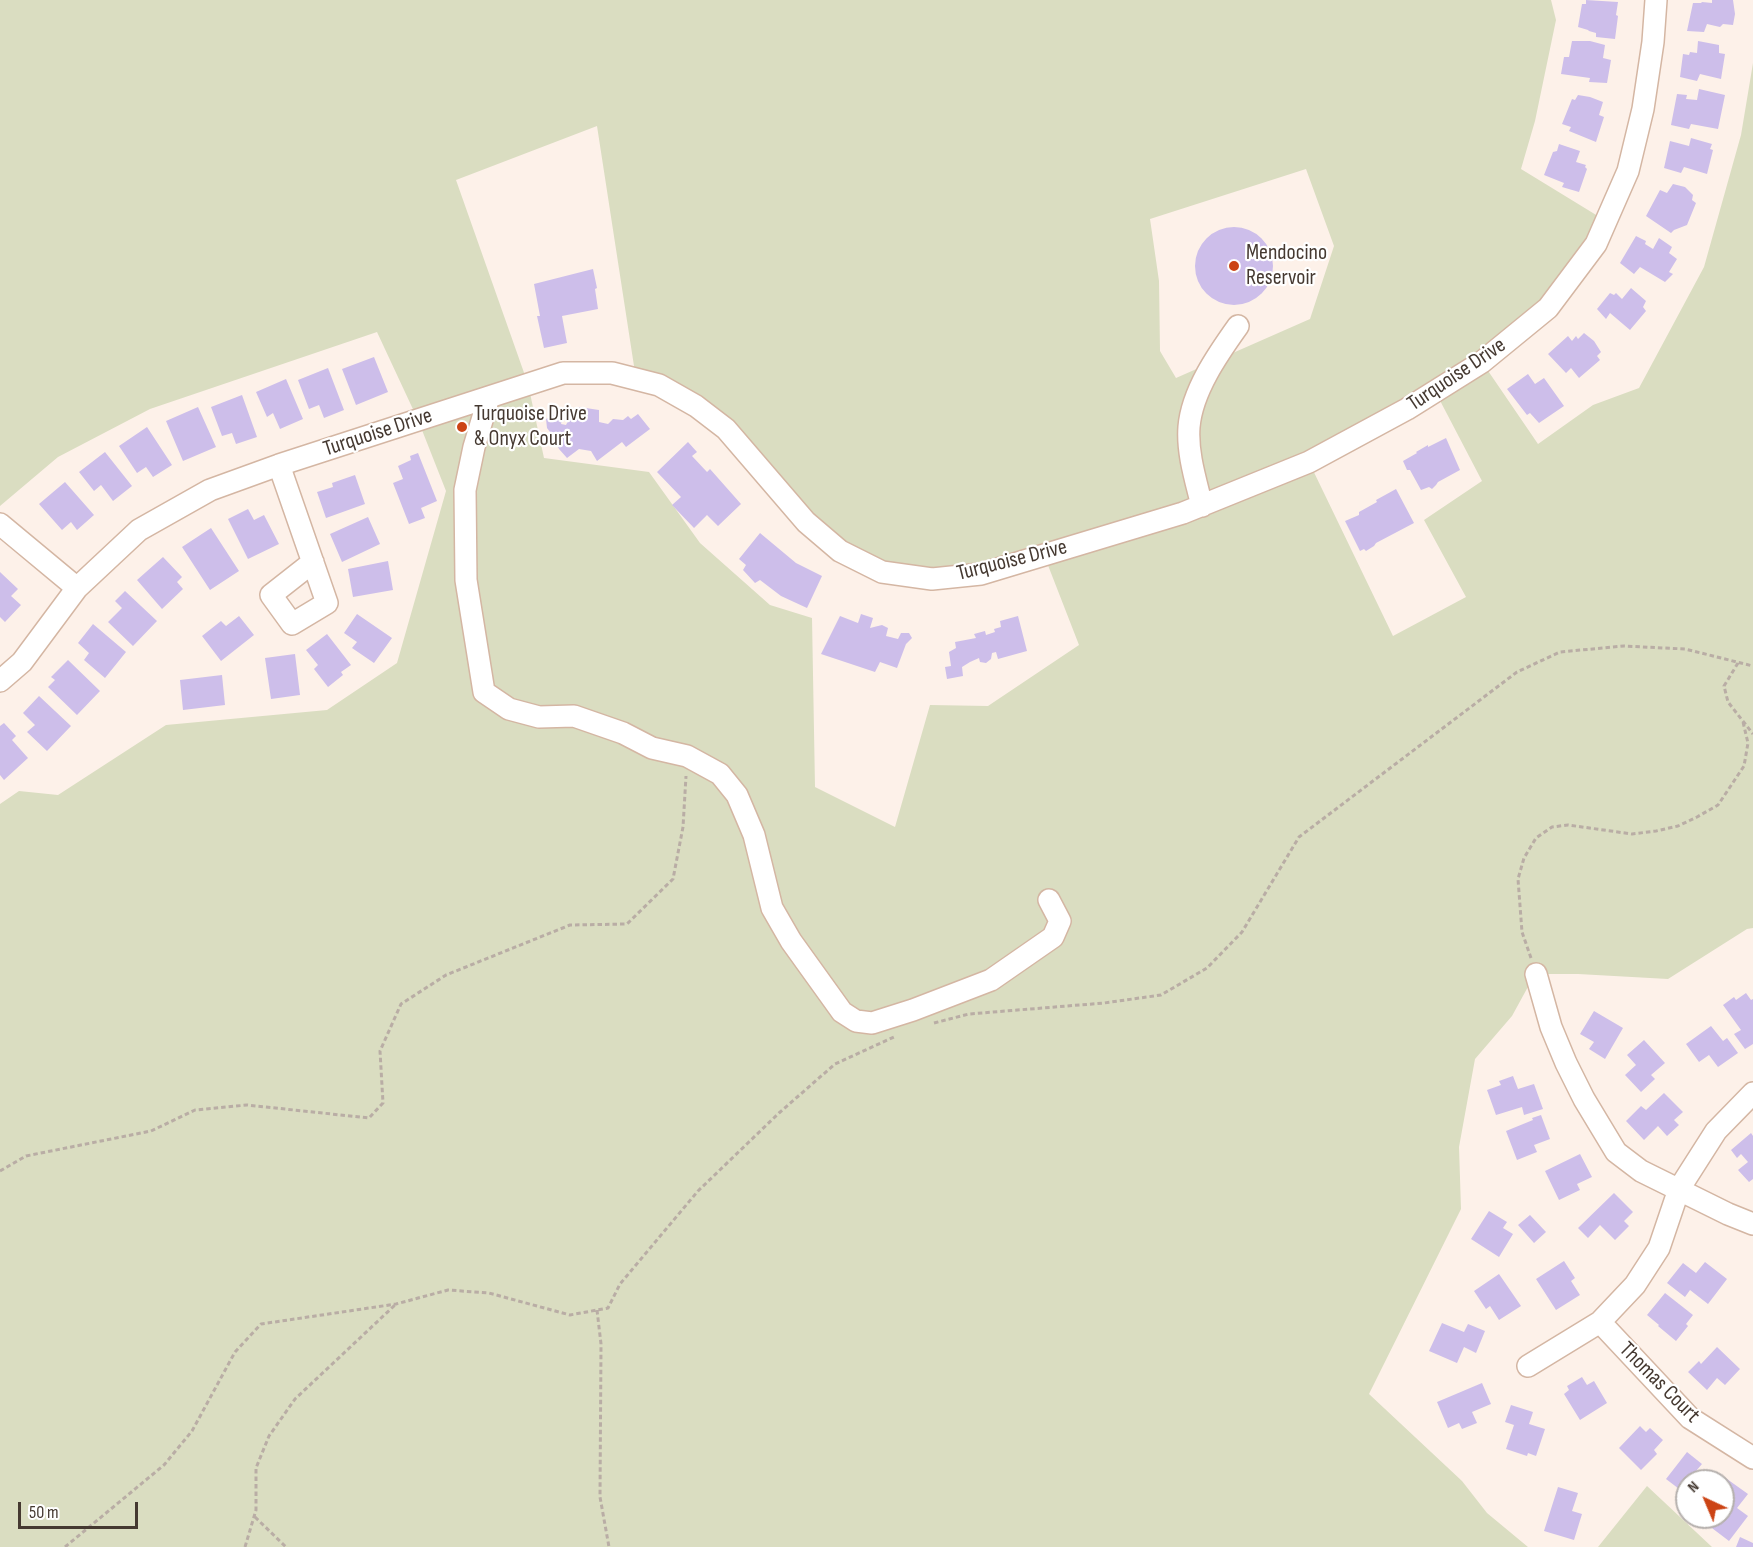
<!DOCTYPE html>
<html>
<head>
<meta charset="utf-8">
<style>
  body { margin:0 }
  #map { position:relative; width:1753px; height:1547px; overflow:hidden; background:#fdf1e9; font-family:"Sofia Sans Condensed",sans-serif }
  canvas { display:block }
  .north { position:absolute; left:1675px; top:1469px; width:60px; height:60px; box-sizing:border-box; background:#fff; border:2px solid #b5b0ad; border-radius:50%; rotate:316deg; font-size:16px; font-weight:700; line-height:24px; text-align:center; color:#453931 }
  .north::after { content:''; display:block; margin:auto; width:21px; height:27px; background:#cc4415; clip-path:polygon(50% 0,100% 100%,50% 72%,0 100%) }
  .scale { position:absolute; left:18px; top:1502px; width:120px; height:27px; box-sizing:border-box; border:3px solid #453931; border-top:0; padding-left:8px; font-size:18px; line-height:21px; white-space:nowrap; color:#453931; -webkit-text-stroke:4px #fff; paint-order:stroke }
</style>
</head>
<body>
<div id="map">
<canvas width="1753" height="1547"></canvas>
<div class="north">N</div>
<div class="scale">50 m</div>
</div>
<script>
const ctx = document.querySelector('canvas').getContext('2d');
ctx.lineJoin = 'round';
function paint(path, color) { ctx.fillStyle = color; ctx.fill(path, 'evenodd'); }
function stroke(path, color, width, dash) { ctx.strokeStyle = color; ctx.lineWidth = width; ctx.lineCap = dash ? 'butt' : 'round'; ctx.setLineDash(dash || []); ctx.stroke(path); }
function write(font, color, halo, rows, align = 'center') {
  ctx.font = font + ' "Sofia Sans Condensed",sans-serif'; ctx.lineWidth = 4.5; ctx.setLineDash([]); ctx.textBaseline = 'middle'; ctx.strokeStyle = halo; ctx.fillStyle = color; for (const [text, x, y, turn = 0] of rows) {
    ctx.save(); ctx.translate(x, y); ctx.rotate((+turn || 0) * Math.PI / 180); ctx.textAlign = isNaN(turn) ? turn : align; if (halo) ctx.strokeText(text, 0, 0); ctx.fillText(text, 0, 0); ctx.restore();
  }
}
paint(new Path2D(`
  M0,0H1551L1556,20L1535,121L1521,169L1606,221L1596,244L1482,362L1538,444L1593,405L1639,388L1704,267L1741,135L1753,63V928L1747,929L1668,979L1578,974H1535L1512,1016L1475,1059L1459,1147L1461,1209L1369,1394L1462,1481L1487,1513L1528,1547H0V804L19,791L58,795L166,725L327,710L397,663L446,491L418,420L377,332L150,409L58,457L0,506ZM597,126L636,379L726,429L840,551L932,579L1044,555L1079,645L988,706L930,705L895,827L815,787L812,618L770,605L700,543L649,472L544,458L528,384L456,180ZM1306,169L1334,246L1310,319L1176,378L1160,351L1159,281L1150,219ZM1435,391L1482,481L1424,520L1466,597L1393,636L1309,462Z
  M1647,1486L1712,1547H1598Z`), '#daddc1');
paint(new Path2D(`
  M1586,0L1618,2L1616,15L1618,16L1615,39L1596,37V33L1589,31L1588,30L1578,27L1582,4H1586Z
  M1712,0H1733L1735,14L1733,25L1723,24L1720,27L1707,24L1704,32L1687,31L1693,3H1701L1702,2L1712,3Z
  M1572,41H1590L1605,45L1603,58L1611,60L1607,83L1589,82L1590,78L1561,74L1564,57H1569Z
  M1698,41L1719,45V53L1725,54L1721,79L1700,74L1697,81L1680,77L1683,54L1689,55L1690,52L1697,53Z
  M1699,89L1725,95L1718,129L1691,124L1689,129L1671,125L1677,94L1687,95L1686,99L1697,100Z
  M1578,95L1590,97L1603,102L1599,115L1604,117L1596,142L1569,131L1571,127L1562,124L1572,99L1575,100Z
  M1691,138L1712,144L1710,149L1713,150L1707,174L1684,167L1681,173L1664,168L1670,141L1689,146Z
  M1559,144L1580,151L1576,162L1586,165L1585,167L1587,169L1579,192L1562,187L1564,183L1544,175L1553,152L1557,151Z
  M1673,184L1685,187L1693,195L1692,200L1696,203L1687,225L1674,230L1671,233L1646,216L1660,190L1667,193Z
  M1195 266a39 39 0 1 1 78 0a39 39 0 1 1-78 0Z
  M1636,236L1646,241L1645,244L1653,249L1659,238L1672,247L1669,253L1677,259L1669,272L1673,274L1665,282L1640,267L1634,274L1620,263Z
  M593,269L597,288L595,289L598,309L562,316L567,343L544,348L537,316H540L534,284Z
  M1631,288L1646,301L1643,307L1646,311L1630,330L1610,313L1606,319L1597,309L1610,293L1614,295L1616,293L1622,299Z
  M1584,333L1594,341L1601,352L1597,356L1600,360L1579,378L1571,368L1566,373L1548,354L1568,336L1572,341L1576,336L1578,339Z
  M374,357L388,392L356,405L342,369Z
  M328,368L344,410L324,418L319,405L309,409L298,380Z
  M1528,374L1535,384L1544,378L1564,406L1539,423L1530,413L1527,415L1507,389Z
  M286,379L303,419L280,429L273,413L267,417L256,392Z
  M242,395L257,437L236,444L232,433L222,436L211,407Z
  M198,407L216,447L183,461L166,421Z
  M579,407L599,410V422L608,424L613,419L623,420L628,416L631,419L638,414L650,429L626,447L622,442L597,461L591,451L579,449L567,458L559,449L553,436L547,428L546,419L553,415H558L562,420L561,424L566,425L569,419L577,418Z
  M147,427L172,465L153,477L146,467L137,473L119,446Z
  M1446,438L1460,470L1438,482L1436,485L1432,489L1429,487L1421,490L1410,470H1407L1403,461L1417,453L1416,452L1428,445V447Z
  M688,442L697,452L692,456L707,472L710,469L741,504L718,526L707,515L694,528L672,505L681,497L657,472Z
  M105,452L132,486L113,501L101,485L94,491L79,472Z
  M418,453L437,501L421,508L425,518L409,524L393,483L403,479L398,466L411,460L410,456Z
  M355,475L365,504L326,518L317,492L333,487L332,483Z
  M65,482L94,515L77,530L71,522L62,530L39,504Z
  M1396,489L1414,523L1376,543L1374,546L1366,551L1364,549L1360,551L1345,521L1359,515V512L1377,502L1376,500Z
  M248,509L254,520L264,515L279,544L248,559L228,519Z
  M368,517L380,544L342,562L330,534Z
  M211,528L239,571L210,590L182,547Z
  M760,533L796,563L822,576L807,608L781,596L760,580L755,583L743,570L746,565L739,559Z
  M163,557L182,577L177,582L183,589L162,609L137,580Z
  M388,561L393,590L353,597L348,569Z
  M0,572L18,589L11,596L21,605L5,622L0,617Z
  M125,591L157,621L133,646L108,622L122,608L115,601Z
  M357,614L392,638L374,663L352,648L357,642L344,633Z
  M861,614L873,618L870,628L882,625L888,628L886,636L898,639L901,633H909L912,638L906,644L897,668L880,662L875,672L821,654L840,616L858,623Z
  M239,616L254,635L221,661L202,636L221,621L226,626Z
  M1018,616L1027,651L998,659L996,652L992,653L991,659L986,663L980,662L979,658L970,662L962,667L963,676L947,679L945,667L951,666L949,652L956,648L955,642L976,638L974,634L985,631L986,635L995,632L994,629L1001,627L1000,621Z
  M93,624L126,652L105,678L84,660L89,653L78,643Z
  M327,634L351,665L341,672L343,675L328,687L314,669L318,665L306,650Z
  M295,654L300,695L271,699L265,658Z
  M68,660L100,691L77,715L48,687L55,680L51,677Z
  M222,675L225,705L183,710L180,680Z
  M39,696L71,726L47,751L27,732L35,725L23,713Z
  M4,723L16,736L12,740L28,758L4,780L0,775V726Z
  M1746,993L1751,1000L1753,999V1044L1745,1049L1734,1034L1741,1030L1723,1005L1734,997L1736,1000Z
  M1594,1011L1623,1028L1605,1059L1589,1049L1594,1042L1580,1034Z
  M1711,1026L1723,1041L1727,1038L1738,1053L1718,1067L1709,1055L1699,1062L1686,1044Z
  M1644,1040L1665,1063L1651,1075L1655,1079L1641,1092L1625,1075L1636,1065L1627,1055Z
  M1513,1076L1518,1089L1534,1084L1543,1109L1524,1115L1522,1107L1496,1115L1487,1090L1501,1085L1499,1081Z
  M1664,1093L1683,1112L1674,1120L1679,1125L1667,1136L1658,1126L1644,1140L1626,1121L1641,1106L1646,1110Z
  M1541,1115L1550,1139L1534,1145L1537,1152L1517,1160L1506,1131L1533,1120L1532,1118Z
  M1751,1133L1753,1136V1179L1749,1182L1738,1170L1748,1162L1741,1154L1737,1158L1731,1150Z
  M1580,1154L1592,1177L1577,1184L1580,1190L1559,1200L1545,1171Z
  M1614,1193L1633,1212L1624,1221L1629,1226L1615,1240L1600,1225L1588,1238L1578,1228Z
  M1489,1211L1507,1222L1503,1228L1513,1234L1499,1257L1471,1239Z
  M1530,1215L1546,1232L1534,1243L1518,1225Z
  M1564,1261L1575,1278L1571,1281L1580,1295L1556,1310L1536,1279Z
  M1705,1262L1727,1279L1708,1304L1690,1290L1685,1297L1667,1283L1683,1263L1696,1273Z
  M1499,1274L1521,1306L1499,1320L1490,1306L1486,1309L1474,1291Z
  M1665,1293L1693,1315L1686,1324L1688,1326L1676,1341L1658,1326L1659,1325L1647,1315Z
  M1442,1323L1464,1332L1468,1324L1485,1331L1476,1353L1464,1347L1457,1363L1429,1351Z
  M1717,1347L1740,1369L1725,1385L1717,1378L1707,1390L1688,1372L1699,1361L1701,1364Z
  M1582,1377L1587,1385L1594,1381L1607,1403L1580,1420L1564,1394L1569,1390L1567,1386Z
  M1482,1383L1491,1404L1472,1412L1477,1423L1462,1429L1459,1423L1448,1428L1437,1402Z
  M1511,1405L1533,1412L1529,1424L1545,1429L1536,1456L1528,1453L1527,1456L1506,1449L1514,1425L1505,1422Z
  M1640,1426L1646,1432L1650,1428L1663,1440L1654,1450L1657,1454L1641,1470L1619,1448Z
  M1687,1452L1702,1464L1696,1471L1709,1481H1687V1495L1666,1479Z
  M1727,1479L1748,1494L1737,1508L1748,1516L1729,1541L1704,1522L1708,1517H1723V1484Z
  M1558,1487L1578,1493L1572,1511L1582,1514L1574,1540L1544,1531Z
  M1740,1537L1753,1543V1547H1736Z`), '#cdbeea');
const minor = new Path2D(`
  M489,397L474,447L465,490L466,580L484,692L509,709L539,717L574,716L623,733L652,748L687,756L720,774L737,795L754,835L772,908L791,941L842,1012L856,1021L872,1023L913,1010L991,980L1053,937L1060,921L1049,900
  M279,465L327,603L292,624L271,595L313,562
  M1202,506C1196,481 1187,453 1189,427C1192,391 1218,354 1238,326
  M0,524L77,588
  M0,681L22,662L77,588L139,530L210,490L279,465L563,373H612L659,385L696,406L726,429L806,522L840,551L882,572L932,579L981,574L1183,513L1309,462L1407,409L1482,362L1548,308L1596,244L1628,171L1643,109L1653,42L1656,0
  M1536,974L1551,1027L1566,1063L1584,1099L1616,1152L1641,1171L1728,1214L1753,1224
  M1600,1322L1690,1418L1753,1458
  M1528,1366L1600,1322L1635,1285L1659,1248L1679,1189L1716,1131L1753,1093`);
stroke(minor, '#d4b6a3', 24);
stroke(new Path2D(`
  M1738,663L1724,686L1728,702L1753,734
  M1531,958L1522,932L1518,879L1524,858L1536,838L1552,827L1568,825L1632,834L1656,831L1678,826L1697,817L1718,805L1744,766L1748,743L1743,722
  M934,1023L969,1014L1104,1003L1161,995L1207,968L1242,932L1299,837L1517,672L1560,652L1624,646L1685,649L1753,666
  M0,1171L26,1156L151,1131L195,1110L247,1105L369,1118L383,1103L380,1051L401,1004L446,975L570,925L627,924L673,879L683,827L686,776
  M597,1310L601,1344L600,1497L609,1547
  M255,1517L286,1547
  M65,1547L164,1465L192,1431L235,1352L261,1324L396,1304L448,1290L489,1293L570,1315L608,1308L620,1284L698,1191L779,1113L835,1064L894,1037
  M245,1547L256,1510V1468L269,1436L295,1399L395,1305`), '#b9ada5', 3, [4.5, 3]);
stroke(minor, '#fff', 21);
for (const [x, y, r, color] of [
  [1234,266,6,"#cc4415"],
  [462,427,6,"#cc4415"]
]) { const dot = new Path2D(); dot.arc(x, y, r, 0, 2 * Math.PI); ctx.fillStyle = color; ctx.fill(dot); stroke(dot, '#fff', 2); }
write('22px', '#453931', '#fff', [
  ["Mendocino",1246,253],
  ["Reservoir",1246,278],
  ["Turquoise Drive",474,414],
  ["& Onyx Court",474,439]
], 'left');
write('22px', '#453931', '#fff', [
  ["Turquoise Drive",1457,375,-34],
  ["Turquoise Drive",378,433,-18],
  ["Turquoise Drive",1012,561,-14],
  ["Thomas Court",1659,1383,45]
]);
</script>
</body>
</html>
